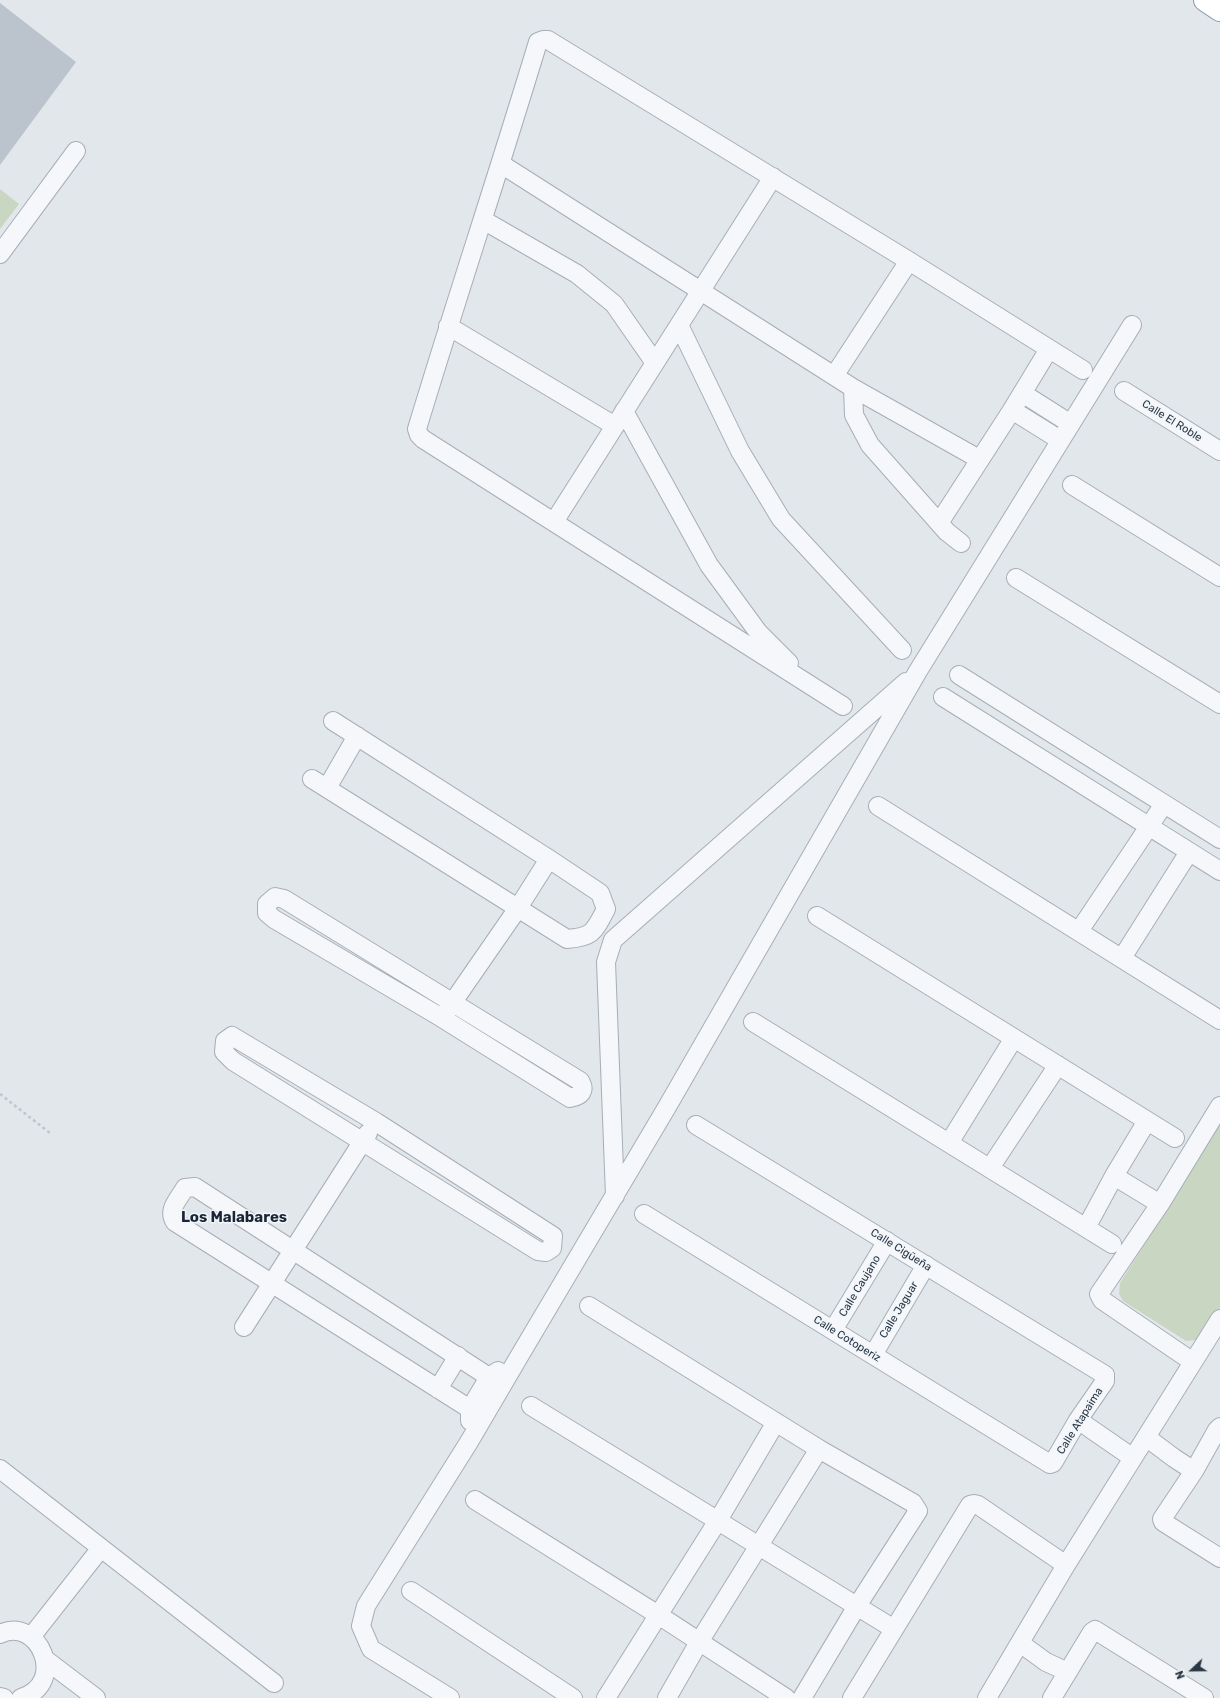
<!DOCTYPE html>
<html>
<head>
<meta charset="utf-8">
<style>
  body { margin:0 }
  #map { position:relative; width:1220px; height:1698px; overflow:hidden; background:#e2e7ec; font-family:Rubik,sans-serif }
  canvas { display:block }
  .north { position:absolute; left:1172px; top:1650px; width:40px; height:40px; -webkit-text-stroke:3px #f2f6f9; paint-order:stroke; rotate:248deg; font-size:11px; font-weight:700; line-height:16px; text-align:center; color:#283646 }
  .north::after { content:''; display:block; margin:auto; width:14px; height:18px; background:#283646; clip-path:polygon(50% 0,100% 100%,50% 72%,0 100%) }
</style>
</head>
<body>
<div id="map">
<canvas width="1220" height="1698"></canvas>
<div class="north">N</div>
</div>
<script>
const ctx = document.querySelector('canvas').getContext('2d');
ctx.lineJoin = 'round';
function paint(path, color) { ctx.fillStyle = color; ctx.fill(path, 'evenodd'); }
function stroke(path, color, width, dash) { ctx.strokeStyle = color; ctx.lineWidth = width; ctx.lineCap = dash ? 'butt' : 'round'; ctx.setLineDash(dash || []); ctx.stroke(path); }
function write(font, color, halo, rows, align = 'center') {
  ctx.font = font + ' Rubik,sans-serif'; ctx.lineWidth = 3; ctx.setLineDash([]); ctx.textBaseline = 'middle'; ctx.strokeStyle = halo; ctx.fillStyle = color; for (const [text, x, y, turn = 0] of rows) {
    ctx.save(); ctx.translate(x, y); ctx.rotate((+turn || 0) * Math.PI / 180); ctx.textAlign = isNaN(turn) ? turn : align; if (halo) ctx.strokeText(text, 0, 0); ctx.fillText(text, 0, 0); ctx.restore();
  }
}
paint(new Path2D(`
  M0,189L19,204L0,229Z
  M1220,1124V1308L1203,1335L1195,1340L1186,1341L1123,1301L1119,1294L1120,1283Z`), '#c9d7c2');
paint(new Path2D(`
  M0,3L76,62L0,165Z`), '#bbc3cd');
const minor = new Path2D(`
  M501,164L853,388L979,459
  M483,220L577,274L614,304L655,363
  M0,254L76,151
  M679,325L740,451L781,519L902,650
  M448,326L615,426
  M834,376L909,261
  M853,388L854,415L870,445L947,532L961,543
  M1124,391L1220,451
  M1022,393L1071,424
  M1012,410L1060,440
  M624,411L709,565L758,632L789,663
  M1072,485L1220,577
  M554,522L773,177
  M939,523L1012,410L1049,349
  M1016,578L1220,704
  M959,675L1220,839
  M943,697L1220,871
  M843,706L423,439L419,435L417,429C456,300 499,171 538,42L543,40H548L909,261L1083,370
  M312,779L567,939C593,937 594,932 606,909L600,893L549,859L333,721
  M327,788L357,736
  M878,806L1220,1020
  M275,897L284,899L580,1081C586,1091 581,1096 570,1098L442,1018L274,919L267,913V904Z
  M817,916L1175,1138
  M1079,931L1164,804
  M1122,958L1189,852
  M446,1012L518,908L549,859
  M753,1022L1112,1244
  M232,1036L376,1122L553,1236L552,1248L546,1252L538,1251L233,1061L224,1052L225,1041Z
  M949,1143L1014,1038
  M990,1168L1058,1065
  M1114,1176L1160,1204
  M615,1196L606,962L613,940L906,682
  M644,1214L1050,1464L1053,1463L1078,1420L1105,1381V1375L696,1125
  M1086,1228L1114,1176L1147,1121
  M589,1306L819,1449L913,1503L918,1511L857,1606L802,1698
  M244,1327L368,1133
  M833,1330L887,1241
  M873,1355L926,1265
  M1193,1362L1102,1300L1099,1294L1160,1204L1220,1106
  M438,1389L458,1356
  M531,1406L894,1629
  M470,1409L175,1222C167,1210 178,1200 185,1188L195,1187L489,1377
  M1078,1420L1133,1458
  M470,1421V1409L489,1377L498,1371
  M1220,1427L1217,1430L1194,1471L1162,1519L1163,1522L1220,1558
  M1146,1437L1174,1458L1194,1471
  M0,1469L274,1683
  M475,1500L660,1616L786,1698
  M411,1591L573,1698
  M0,1634C38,1615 69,1683 21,1698
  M31,1637L101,1548
  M1020,1643L1046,1662L1068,1672
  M46,1660L96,1698
  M0,1697L4,1698
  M450,1698L371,1649L361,1626L366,1606L469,1442L520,1355L667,1107L918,671L1132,325
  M606,1698L717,1522L776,1422
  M667,1698L699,1642L819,1449
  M852,1698L970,1505L974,1504L978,1505L1066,1565
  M987,1698L1066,1565L1220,1319
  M1052,1698L1092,1632L1095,1630L1204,1698`);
const highway = new Path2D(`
  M1205,0L1220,10`);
stroke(minor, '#a6aeb7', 20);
stroke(highway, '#8896a5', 24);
stroke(new Path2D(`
  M0,1094L50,1133`), '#c0c5cb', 2.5, [3, 3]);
stroke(minor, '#f5f7fa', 18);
stroke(highway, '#fff', 22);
write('11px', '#283646', '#f2f6f9', [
  ["Calle El Roble",1172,421,32],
  ["Calle Cigüeña",901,1250,32],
  ["Calle Caujano",860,1286,-59],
  ["Calle Jaguar",899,1310,-59],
  ["Calle Cotoperiz",847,1339,32],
  ["Calle Atapaima",1080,1421,-58]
]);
write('bold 15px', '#1a2637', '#f2f6f9', [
  ["Los Malabares",234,1218]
]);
</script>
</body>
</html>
